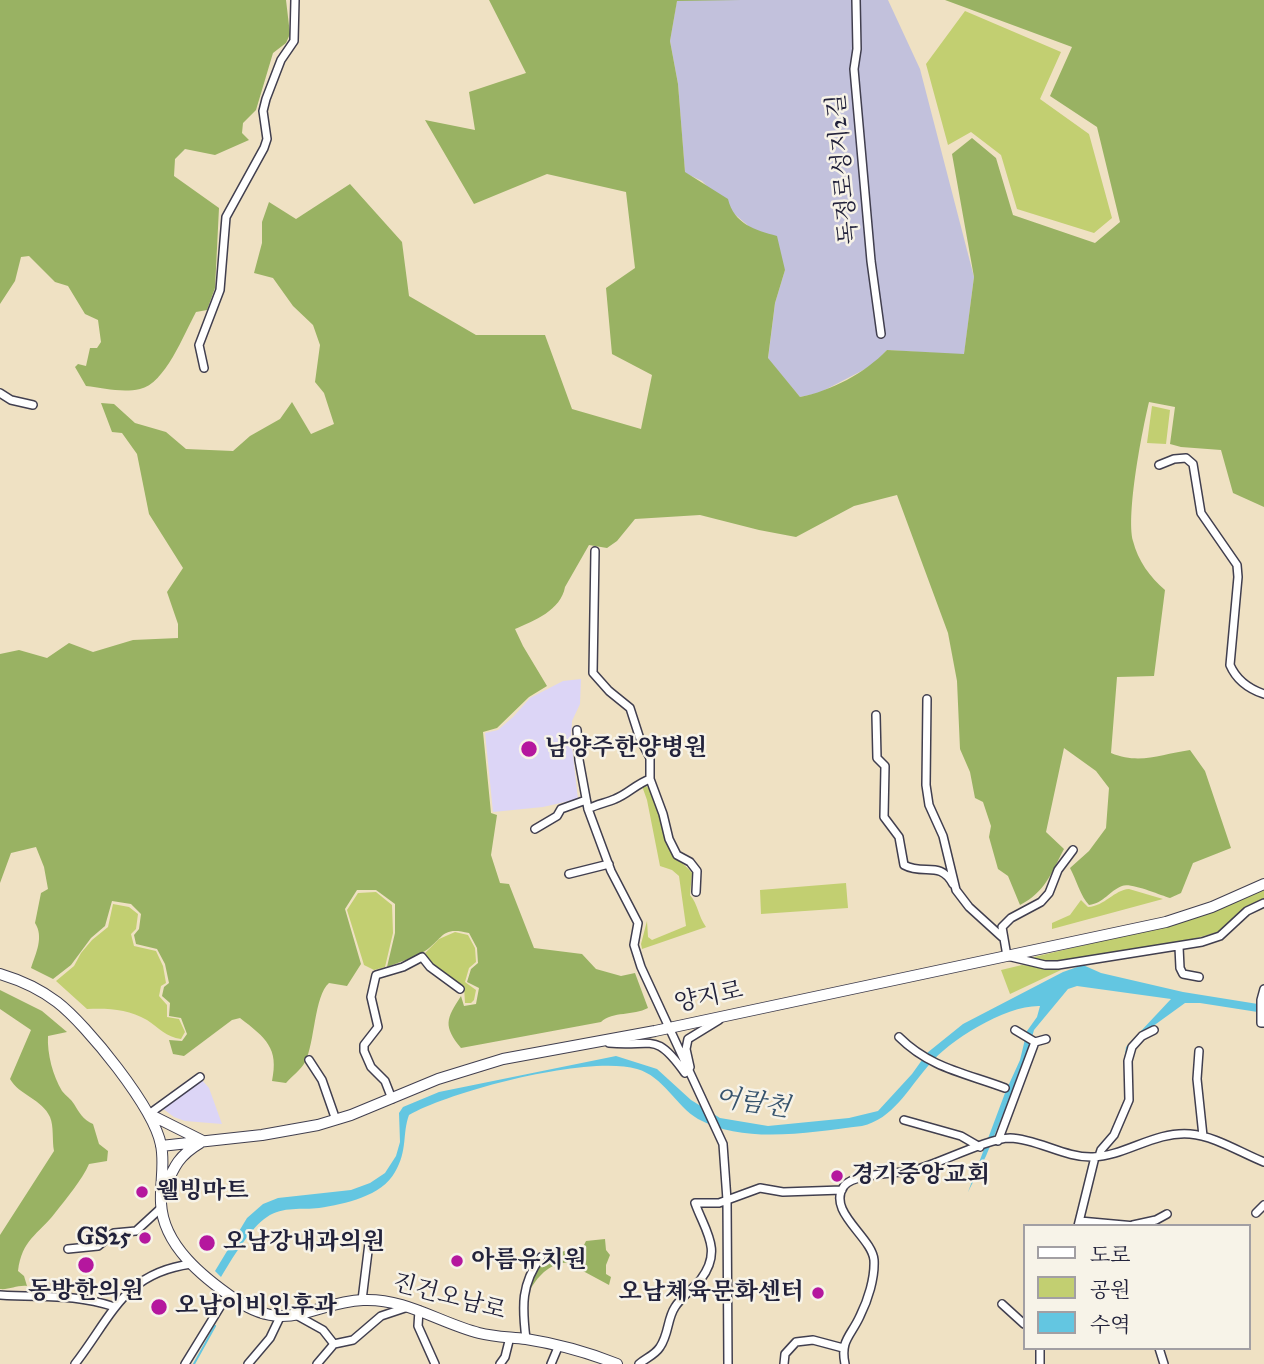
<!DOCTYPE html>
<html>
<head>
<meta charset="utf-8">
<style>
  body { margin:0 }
  #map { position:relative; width:1264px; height:1364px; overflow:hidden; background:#efe1c3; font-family:"IM FELL Great Primer","Noto Serif KR",serif }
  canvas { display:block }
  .legend { position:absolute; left:1023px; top:1224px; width:228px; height:126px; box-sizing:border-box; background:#f7f3e8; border:2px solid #a29fa3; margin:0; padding:9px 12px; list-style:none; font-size:21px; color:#22223b }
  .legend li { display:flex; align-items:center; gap:14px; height:35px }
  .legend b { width:35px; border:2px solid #a29fa3 }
</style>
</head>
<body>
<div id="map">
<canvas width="1264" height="1364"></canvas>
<ul class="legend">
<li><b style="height:9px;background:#fff"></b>도로</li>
<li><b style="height:19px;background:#c2cf71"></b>공원</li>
<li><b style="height:19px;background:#63c6e1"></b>수역</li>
</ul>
</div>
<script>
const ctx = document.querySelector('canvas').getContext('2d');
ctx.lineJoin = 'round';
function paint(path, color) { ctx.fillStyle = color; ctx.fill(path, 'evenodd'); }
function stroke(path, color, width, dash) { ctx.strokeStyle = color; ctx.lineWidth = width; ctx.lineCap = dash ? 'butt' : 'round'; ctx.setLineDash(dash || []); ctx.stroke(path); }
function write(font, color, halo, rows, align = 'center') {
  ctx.font = font + ' "IM FELL Great Primer","Noto Serif KR",serif'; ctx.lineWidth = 5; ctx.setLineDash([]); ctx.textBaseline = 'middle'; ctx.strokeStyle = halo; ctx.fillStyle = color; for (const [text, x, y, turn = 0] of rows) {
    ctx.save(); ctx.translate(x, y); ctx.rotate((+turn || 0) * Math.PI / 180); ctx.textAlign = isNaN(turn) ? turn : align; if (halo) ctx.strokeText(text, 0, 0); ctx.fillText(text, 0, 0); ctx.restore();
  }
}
paint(new Path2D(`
  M581,679L580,704L572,721L571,738L578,799L543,807L493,812L485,733L498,730L513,717L530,698L563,681Z
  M202,1080L209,1088L222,1124L185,1121L174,1117L162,1108Z`), '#dcd5f6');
paint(new Path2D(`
  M677,0H888L920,69L974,277L964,355L887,350L873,365L819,393L800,397L768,359L775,303L785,270L753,230L731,211L702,181L685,173L678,84L670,41Z`), '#c2c1dc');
paint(new Path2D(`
  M965,11L1061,52L1040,99L1089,134L1112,218L1094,233L1017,209L1001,155L971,132L948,145L926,64Z
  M1152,406L1170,410L1166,444L1147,443Z
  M645,785C663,798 659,830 669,849C674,859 685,864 692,873L690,895C698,904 698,916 706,927L642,949L641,944L647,921L648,937L652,940L686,926L679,876L672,870L660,866L647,800L642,786Z
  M846,883L848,908L761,914L760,890Z
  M1264,888V899L1245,909L1218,932L1193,939L1054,962L1030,958L1188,920Z
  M1129,889L1163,899L1052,929V923L1070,915L1081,900L1088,907C1105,906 1114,890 1129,889Z
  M376,892L392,905L393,933L385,967L374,970L364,965L347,910L358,893Z
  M113,904L129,907L138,914L136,929L131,934L134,946L156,951L163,966L166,983L161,986L159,996L167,1005V1017L179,1019L185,1032L181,1039C166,1037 159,1028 147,1020C128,1009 108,1008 87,1009L56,981L74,966L81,953L92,940L108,927Z
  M455,932L468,935L475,948L476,962L469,968L465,982L476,990L474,1000L471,1003H465L464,987L431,963L425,953L439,939Z
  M1022,965L1061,970L1010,994L1001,970Z`), '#c2cf71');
paint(new Path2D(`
  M0,0H286L290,34L286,43L273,53L256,110L243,123L242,133L249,140L215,155L185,149L175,159L174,176L219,208L215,288L207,310L196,312C184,334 165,384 140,389C122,393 103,388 86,386L75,367L78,364L86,366L90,348H97L101,342L98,320L85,314L68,286L55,282L29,256L21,257L15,281L0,304Z
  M489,0H741L677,1L670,41L678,84L685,172L728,199C734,224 755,230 777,236L785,270L775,303L768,358L800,397C831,391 865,373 887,350L964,354L974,277L952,154L972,138L996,158L1013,215L1095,243L1120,222L1097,127L1050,96L1072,47L945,0H1264V507L1233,493L1221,450L1181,447L1170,444L1175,407L1149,402C1142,431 1126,514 1133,541C1138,561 1150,577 1165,590L1154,676L1117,677L1111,753C1140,765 1161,754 1190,750L1205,771L1231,848L1193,863L1181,893L1170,898C1160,895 1130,882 1122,886C1109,891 1104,903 1089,905C1081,897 1076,879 1070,868L1089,851L1106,828L1109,788L1096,771L1064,748L1046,832L1064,849C1051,874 1045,892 1020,905L1008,876L998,869L989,837L991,826L983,802L975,798L970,772L960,749L957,681L948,633L897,495L854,506L796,537L759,530L700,515L635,519L617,541L607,548L589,545L565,587C561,610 534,621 515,629L523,646L547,686L529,697L497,728L483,732L491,813L497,815L491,855L500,883L509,884L534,948L582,954L596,969L621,976L635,973L648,1008C633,1016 613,1011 601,1022L461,1048C443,1026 446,1019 461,996L464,1006L476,1004L479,988L467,982L471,969L478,963L477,948L469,933C441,926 444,938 425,951C414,958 399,962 387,967L395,933V904L376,890H357L345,909L361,964L347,986L329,983C314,996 315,1043 305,1062C301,1070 291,1077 286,1083L272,1081C279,1048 266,1038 240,1018L232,1020L184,1056L173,1054L169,1040L182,1041L187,1034L181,1018L169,1016L170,1003L162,996L164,987L169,983L165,964L157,949L136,944L134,935L139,929L141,914L131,904L112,901L105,926L91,938L71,965L53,979L31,968C36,953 44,937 35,923L41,893L48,889L44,867L36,847L11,853L0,883V654L19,650L47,658L69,643L93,652L133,640L178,638V624L167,592L183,568L149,514L137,454L122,433L112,432L101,403L114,404L135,423L166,432L186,449L233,451L250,436L280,419L292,402L311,434L334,424L324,393L315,382L320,345L313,325L293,306L273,278L254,273L262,243V222L269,202L296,219L350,184L402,242L409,296L476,335H545L572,409L641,429L652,375L612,354L606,288L635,268L626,192L547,174L474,204L425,120L475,130L469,92L526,73Z
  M0,990L42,1011L67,1032L48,1036C47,1054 53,1076 62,1091C66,1096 71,1099 74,1104C79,1112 83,1120 93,1124L99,1144L108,1151L107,1161L89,1164C82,1180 66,1199 55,1213C38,1235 22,1239 18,1271L24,1276L27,1286C17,1285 9,1290 0,1289V1235L54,1151C52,1141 54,1126 50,1117C42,1099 19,1095 10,1079L31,1030L0,1009Z
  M605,1239L606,1250L610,1255L606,1265V1274L611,1277L609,1285L583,1271L584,1266C560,1256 542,1269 530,1290L533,1274L547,1255L583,1247L586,1241Z`), '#99b263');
paint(new Path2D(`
  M1083,965L1101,973L1183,992L1264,1005V1013L1200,1003H1185L1138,1037L1133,1042L1127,1098L1116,1128L1097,1154L1099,1145L1110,1133L1124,1101V1061L1126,1047L1171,999L1077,986L1068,989L1034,1030L1026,1058L986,1156L968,1192L1005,1093L1020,1060L1027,1031L1037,1017L1040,1006C1006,1005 949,1040 928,1066C908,1089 893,1119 862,1126C810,1132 746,1145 698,1119C676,1106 663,1076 637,1069C588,1055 454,1090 409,1115C402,1134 408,1150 395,1172C382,1196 345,1204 319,1208C302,1210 283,1206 267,1217C250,1228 232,1259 221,1277L215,1271L247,1218L263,1204L278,1198L351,1190L370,1183L385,1173L396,1156L400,1142L399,1113L403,1107L439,1092L616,1056L657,1069L691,1100L720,1118L768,1126L849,1118L878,1111L912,1074L927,1053L963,1024L1063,972Z`), '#63c6e1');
stroke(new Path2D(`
  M194,1364L215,1326`), '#63c6e1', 2);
const street = new Path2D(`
  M856,0L857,49L854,69L871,261L881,334
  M204,368L199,345L220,290L226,217L264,148L267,139L263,111L266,99L281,60L294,41L295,0
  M0,393L11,400L33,405
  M1159,465L1174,459L1186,458L1193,464L1201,513L1237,565L1238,577L1230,665C1236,679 1249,689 1264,694
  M595,551L593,673L609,691L630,708L640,739L650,758V779L663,814L669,839L677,855L690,862L697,871L696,892
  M927,699L926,785L929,805L943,836L956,890L969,907L1002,937
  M876,715L877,758L885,766L884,817L899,837L904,865C924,876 940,860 953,884
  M577,730L579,760L588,809L611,871L638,923L634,945L641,967L723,1144L727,1200L728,1364
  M588,809C597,804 606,803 615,799C628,794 636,784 650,779
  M535,829L557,816L561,809L586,800
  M1073,850L1058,870L1049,893L1041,902L1011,918L1002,927L1007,956L1045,965H1058L1202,942L1220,936L1247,911L1264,903
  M569,874L609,864
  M1179,947L1180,968L1183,974L1199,977
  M1264,989L1261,1000V1023H1264
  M1015,1030L1035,1042
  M899,1037C930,1068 965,1073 1005,1088
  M609,1043C654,1047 655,1031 685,1073
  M1199,1051L1197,1079L1203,1136
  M309,1060L322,1080L336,1120
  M690,1067L686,1049L688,1039L719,1020
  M392,1099L385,1081L371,1067L364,1051V1045L378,1027L371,997L376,975L403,967L422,957L430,967L460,989
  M149,1114L200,1077
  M904,1120L961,1136L980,1147
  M998,1141L1035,1042L1046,1039
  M1099,1156L1101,1150L1114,1135L1129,1100L1128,1061L1132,1047L1142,1036L1154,1030
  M1256,1213L1264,1205
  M1080,1221L1135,1226
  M1133,1225L1156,1220L1167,1214
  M1078,1226L1095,1157
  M68,1249L98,1246L114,1233L136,1231L161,1208
  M0,1295C44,1298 71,1293 115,1307
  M362,1300L370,1235
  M1002,1304L1024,1324
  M419,1310L418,1326L435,1364
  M296,1315L323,1330L334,1344
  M526,1339C522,1306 521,1284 541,1257
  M1040,1348V1364
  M1159,1348L1164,1364
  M75,1364C112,1316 124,1273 191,1264
  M185,1364L228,1294
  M248,1364L270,1338L281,1315
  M317,1364L334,1344L353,1340L381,1316L408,1307
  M500,1364L505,1357L510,1337
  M551,1364L559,1345
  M639,1364C646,1358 655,1355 660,1347C669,1334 667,1319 675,1307C682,1296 693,1289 701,1279C723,1250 705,1231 695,1203H719L760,1188L783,1192L842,1190
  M784,1364L785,1354L796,1342L813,1340L843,1348
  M845,1364C840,1340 851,1336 860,1316C868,1300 875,1278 874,1260C872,1237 826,1211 844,1186C854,1173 898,1174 915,1170C940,1163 989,1138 1010,1138C1038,1139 1065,1158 1093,1157C1125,1156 1155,1131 1190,1134C1215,1136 1241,1153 1264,1162`);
const secondary = new Path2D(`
  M0,974C20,980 40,989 57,1002C87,1025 154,1108 161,1145C165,1164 160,1184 161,1203C163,1246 204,1278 236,1300C287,1335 314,1302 363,1300C405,1298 440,1323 479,1333C494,1337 510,1337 526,1339C558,1344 587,1352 617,1364
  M151,1115L203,1141
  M161,1146L262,1135L318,1125L351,1115L438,1079L503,1059L655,1031L1166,922L1212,907L1264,884
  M164,1190C174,1167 178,1156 200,1143`);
stroke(street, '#413f4f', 10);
stroke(secondary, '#413f4f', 12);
stroke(street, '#fff', 7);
stroke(secondary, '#fff', 10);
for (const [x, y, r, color] of [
  [529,749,9,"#b5179e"],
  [837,1176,7,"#b5179e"],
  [142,1192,7,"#b5179e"],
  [145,1238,7,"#b5179e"],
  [207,1243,9,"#b5179e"],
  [457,1261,7,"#b5179e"],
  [86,1265,9,"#b5179e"],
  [818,1293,7,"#b5179e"],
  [159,1307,9,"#b5179e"]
]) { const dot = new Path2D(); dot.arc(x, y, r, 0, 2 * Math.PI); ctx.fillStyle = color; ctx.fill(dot); stroke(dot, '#f7f3e8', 2.5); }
write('24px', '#22223b', '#f7f3e8', [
  ["독정로성지2길",844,169,-95],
  ["양지로",709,998,-12],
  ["진건오남로",449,1298,15]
]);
write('bold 24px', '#22223b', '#f7f3e8', [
  ["남양주한양병원",545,749],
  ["경기중앙교회",851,1176],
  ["웰빙마트",156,1192],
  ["GS25",131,1238,"right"],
  ["오남강내과의원",223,1243],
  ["아름유치원",471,1261],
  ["동방한의원",86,1292,"center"],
  ["오남쳬육문화센터",804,1293,"right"],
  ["오남이비인후과",175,1307]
], 'left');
write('italic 26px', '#36536d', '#f7f3e8', [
  ["어람천",752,1104,9]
]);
</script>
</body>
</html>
